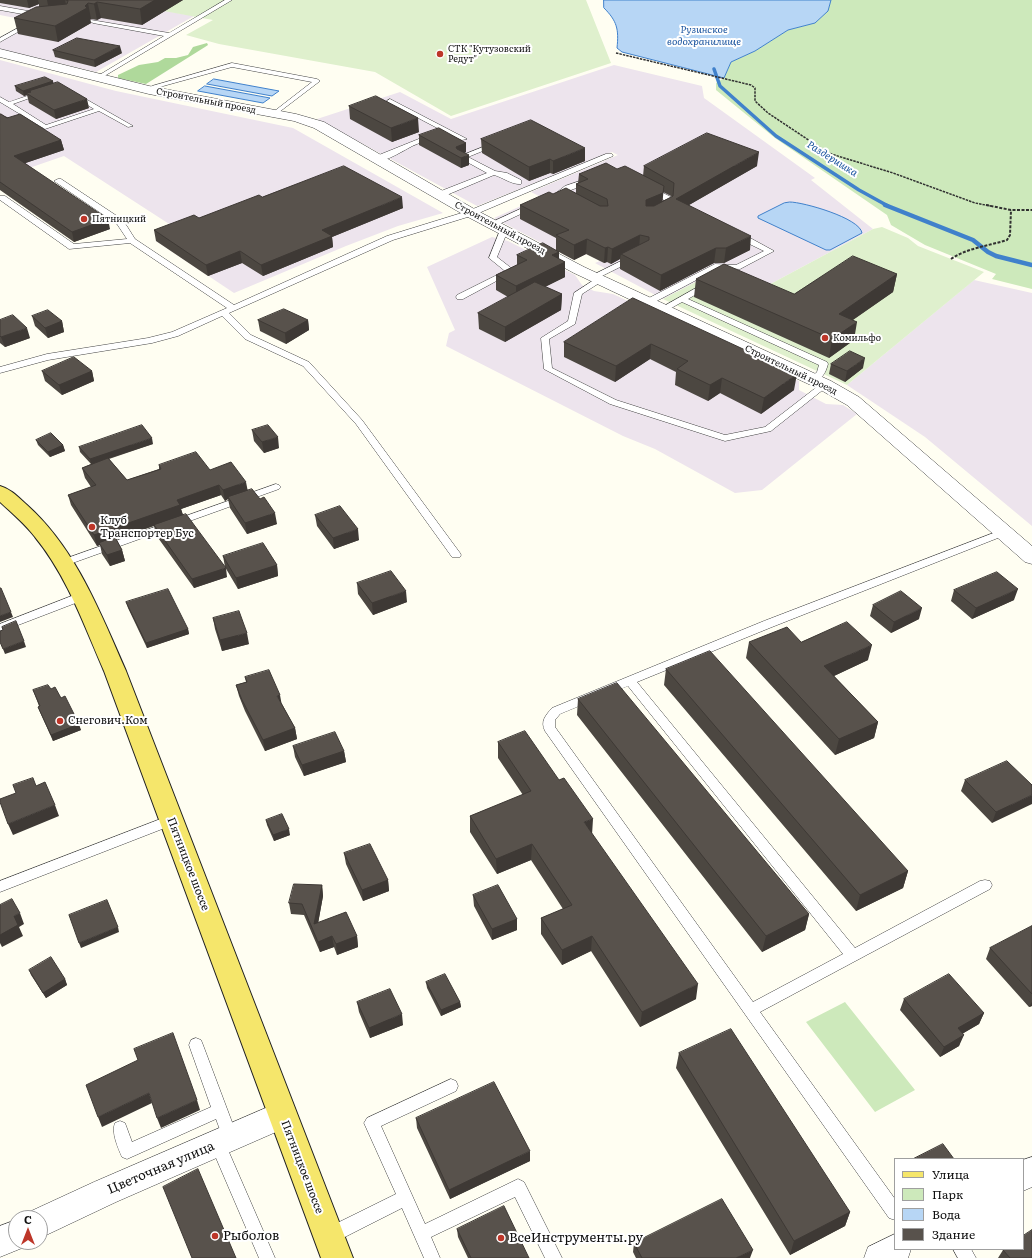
<!DOCTYPE html>
<html>
<head>
<meta charset="utf-8">
<style>
  body { margin:0 }
  #map { position:relative; width:1032px; height:1258px; overflow:hidden; background:#fffef2; font-family:Literata,serif }
  canvas { display:block }
  .legend { position:absolute; left:894px; top:1158px; width:130px; height:92px; box-sizing:border-box; background:#fff; border:1px solid #9f9f9f; margin:0; padding:5px 7px; list-style:none; font-size:12px; color:#0f0f0f }
  .legend li { display:flex; align-items:center; gap:8px; height:20px }
  .legend b { width:20px; border:1px solid #9f9f9f }
  .north { position:absolute; left:8px; top:1210px; width:40px; height:40px; box-sizing:border-box; background:#fff; border:1px solid #9f9f9f; border-radius:50%; rotate:0deg; font-size:11px; font-weight:700; line-height:16px; text-align:center; color:#0f0f0f }
  .north::after { content:''; display:block; margin:auto; width:14px; height:18px; background:#bd3629; clip-path:polygon(50% 0,100% 100%,50% 72%,0 100%) }
</style>
</head>
<body>
<div id="map">
<canvas width="1032" height="1258"></canvas>
<ul class="legend">
<li><b style="height:5px;background:#f5e66b"></b>Улица</li>
<li><b style="height:11px;background:#cde9bb"></b>Парк</li>
<li><b style="height:11px;background:#b7d6f5"></b>Вода</li>
<li><b style="height:11px;background:#58524c"></b>Здание</li>
</ul>
<div class="north">С</div>
</div>
<script>
const ctx = document.querySelector('canvas').getContext('2d');
ctx.lineJoin = 'round';
function paint(path, color) { ctx.fillStyle = color; ctx.fill(path, 'evenodd'); }
function stroke(path, color, width, dash) { ctx.strokeStyle = color; ctx.lineWidth = width; ctx.lineCap = dash ? 'butt' : 'round'; ctx.setLineDash(dash || []); ctx.stroke(path); }
function write(font, color, halo, rows, align = 'center') {
  ctx.font = font + ' Literata,serif'; ctx.lineWidth = 4; ctx.setLineDash([]); ctx.textBaseline = 'middle'; ctx.strokeStyle = halo; ctx.fillStyle = color; for (const [text, x, y, turn = 0] of rows) {
    ctx.save(); ctx.translate(x, y); ctx.rotate((+turn || 0) * Math.PI / 180); ctx.textAlign = isNaN(turn) ? turn : align; if (halo) ctx.strokeText(text, 0, 0); ctx.fillText(text, 0, 0); ctx.restore();
  }
}
paint(new Path2D(`
  M0,0L132,5L194,16L96,72L0,49V42L36,22L0,15Z
  M0,60L116,91L293,128L443,213L398,226L346,246L234,293L156,241L180,231L64,156L0,178Z
  M614,65L702,86L704,98L815,178L811,180L873,229L763,288L717,271L663,299L595,263L600,261L587,254L574,260L494,218L541,197L531,192L618,155L612,152L477,206L317,119L400,92L451,119Z
  M492,237L508,241L575,275L582,285L594,291L613,294L799,381V390L826,404L843,405L857,414L762,490L735,493L655,449L623,436L446,346L449,333L455,330L427,267Z
  M974,280L1032,293V526L925,437L847,385Z`), '#ede4ed');
paint(new Path2D(`
  M831,0H1032V289L992,279L996,274L925,245L891,225L887,215L775,138L716,90V83L724,78L731,62L755,51L788,30L815,23L828,11Z
  M845,1002L915,1090L875,1112L806,1022Z`), '#cde9bb');
paint(new Path2D(`
  M207,43L208,45L205,47L146,84L118,78V75L139,65L158,62L165,58H176L188,55L193,47Z`), '#afd99b');
paint(new Path2D(`
  M140,0H586L611,63L451,116L375,72L219,44L186,35L213,20L131,5Z
  M882,227L908,238L918,246L984,272L847,385L663,299L717,271L763,288L873,229Z`), '#dff0cd');
const water = new Path2D(`
  M604,0H831L828,11L815,23L788,30L755,51L731,62L724,78L622,52L617,48C619,29 617,21 604,8Z
  M214,79L279,91L272,96L207,84Z
  M205,86L270,98L263,103L198,91Z
  M790,202C803,202 860,218 862,233L830,250H826L758,218V216L784,203Z`);
paint(water, '#b7d6f5');
stroke(water, '#4081cb', 1);
stroke(new Path2D(`
  M714,69L720,86L776,136L859,190L888,206`), '#4081cb', 3.5);
stroke(new Path2D(`
  M885,205L973,240L988,252L996,256L1032,265`), '#4081cb', 4.5);
const service = new Path2D(`
  M225,0H232L101,78L96,77L164,36L93,23L90,21L91,20L169,33Z
  M0,6L28,11L31,13L28,15L0,10Z
  M27,23L32,24L0,42V38Z
  M232,63L317,79L320,81L274,116L271,114L272,113L312,82L232,67L156,88L151,91L146,90L152,86Z
  M39,92L44,93L13,104L46,125L94,109L73,96L72,95L75,93L133,126L128,127L99,111L45,129L0,102V97L9,102Z
  M390,99L467,139L462,140L447,133C437,136 427,140 417,144C406,148 387,163 374,161V157L441,130L388,102L387,101Z
  M488,145L490,146V148L468,157L495,171L507,173L521,180V184C512,185 502,177 494,175L442,197H436V193L487,173L458,157Z
  M606,154H612L613,156L474,215L393,240L229,313L251,335L309,362L362,420L460,553L461,555L460,557H452L356,424L303,366L245,339L222,316L178,336L152,343L48,360L0,373V367L47,354L148,338L172,332L227,308L130,243L69,249L0,200V196H5L74,244L127,239L117,224L54,181L58,179H61L123,220L135,239L234,305L387,236L468,211Z
  M589,178L593,180L592,182L571,190L558,199H552L551,197L565,186Z
  M647,188H653L671,197L672,199L670,211L659,213V209L663,208L664,200L647,192Z
  M531,204H534L538,206L495,226H489L488,224Z
  M501,228H504L508,230L497,257L515,271L463,299H457L456,297L457,295L505,271L489,258Z
  M735,233H741L774,251L740,269L719,268L651,304H645L644,302L645,300L715,264L736,265L764,251L735,237Z
  M631,256H637L638,258L596,279H593L589,277Z
  M597,278H603L604,280L582,294L575,324L549,339L552,368L616,400L725,435L765,427L822,383H828L829,385L771,431L725,441L610,404L544,369L541,338L568,321L574,293Z
  M703,284H706L710,286L688,299L827,362L828,364C826,372 821,383 810,381L809,379L817,372L819,365L682,302L666,311L663,312L659,309Z
  M276,484L279,485L281,487L279,489L67,565L63,566L58,563L59,561Z
  M1004,529L1009,532L1008,534L772,627L637,682L855,948L980,881L985,880L990,881L992,885L990,889L760,1012L895,1199V1220L889,1218L545,731C540,721 546,715 552,708L764,621ZM628,686L843,954L753,1002L555,727V720L560,714Z
  M82,592L86,593L87,596L86,599L0,632V624Z
  M171,815L175,816L177,820L175,824L0,892V881Z
  M196,1038L201,1040L203,1045L238,1138L235,1143L230,1145L225,1143L275,1258H259L210,1144L213,1139L218,1137L223,1138L216,1119L127,1159L122,1157C118,1148 111,1132 115,1123L120,1121L125,1123L132,1142L211,1107L189,1045L191,1040Z
  M451,1079L456,1081L458,1086L456,1091L381,1126L425,1224L518,1179L524,1182L562,1258H545L515,1197L431,1237L440,1258H424L402,1208L335,1242L329,1244L323,1242L321,1236L323,1230L396,1194L364,1123L367,1118Z
  M953,1249H971L976,1258H958Z`);
const minor = new Path2D(`
  M0,49L149,86L296,114L324,122L476,210L584,267L831,381L859,397L1032,546V564L1025,562L847,405L819,389L574,273L466,216L314,128L294,121L149,94L0,57Z
  M282,1101L292,1105L296,1115L292,1125L116,1202L40,1238V1218H27L29,1212L94,1182Z
  M1032,1157V1187L1023,1191V1160Z
  M16,1220V1242H28L27,1246L0,1257V1226Z
  M895,1234V1249H911L908,1258H864L868,1247Z`);
const primary = new Path2D(`
  M0,486C11,489 19,498 27,505C76,549 100,612 126,671L353,1258H321L104,671C84,625 67,576 35,537C25,524 12,513 0,502Z`);
stroke(service, '#424242', 1);
stroke(minor, '#424242', 1);
stroke(primary, '#202020', 2);
stroke(new Path2D(`
  M616,53L751,85L755,88V101L768,113L828,153L893,173L975,203L991,206`), '#313131', 1.5, [2.5, 1]);
stroke(new Path2D(`
  M986,205L1011,210H1032
  M951,259C967,248 988,246 1007,240L1010,235L1011,210`), '#313131', 2, [3, 1.5]);
paint(service, '#fff');
paint(minor, '#fff');
paint(primary, '#f5e66b');
paint(new Path2D(`
  M0,0H183L142,25L101,18L97,20L91,19L90,20L91,23L58,42L18,34L14,18L39,7V4L29,8L0,3Z
  M53,50L122,53L95,67L55,57Z
  M53,81V83L89,108L56,119L29,103L27,95L24,96L16,91L15,86Z
  M349,106L419,132L392,142L350,119Z
  M0,114L61,140L64,150L25,163L110,229L74,242L0,190Z
  M419,135L466,143V152L464,153L469,165L461,168L419,145Z
  M481,139L585,161L553,174L550,173L529,181L482,153Z
  M644,166H757L689,205L750,250L724,263H714L660,291L620,269V259L611,264L607,262L604,263L586,254L574,260L559,252V259L565,262V277L545,287L562,294L561,310L505,342L479,329L478,313L508,297L496,290V275L517,265V255L556,250V238L520,219V205L553,194L576,193V184L578,183L579,174L617,169L643,176ZM663,192L671,196L672,197L662,201Z
  M262,197L403,208L332,237L333,247L263,276L242,263L208,276L156,241L154,230L199,218Z
  M897,274L893,292L853,320L854,340L829,358L694,297L696,279L794,294Z
  M633,298L794,390L761,414L720,393L708,401L675,385L676,372L650,359L615,382L564,357V342Z
  M32,316L62,321L64,332L48,338L35,326Z
  M0,320L30,338L5,347L0,343Z
  M258,320H308L309,330L286,344L260,331Z
  M831,364L863,368L845,382L829,374Z
  M42,371H92L94,381L62,395L45,381Z
  M252,430L279,448L264,453L254,441Z
  M36,440L63,445L65,451L50,457L38,445Z
  M153,444L109,459L127,480L159,469V465L210,470L248,490L277,524L247,534L230,508L228,499L225,501L221,495L181,509L183,515L227,577L194,588L156,535L154,526L116,539L122,550L125,561L110,566L102,554L100,545L97,546L71,505L68,495L91,487L85,478L82,468L91,464L80,452L79,447Z
  M315,515L359,540L334,549L317,526Z
  M223,556L277,565L278,576L238,589L225,567Z
  M357,583L407,602L373,615L358,594Z
  M954,590L1014,600L972,619L951,601Z
  M126,602L188,629L189,634L147,648L128,608Z
  M873,605L919,619L891,633L870,616Z
  M213,618L249,644L222,651L215,629Z
  M749,642H801L868,660L834,676L878,722L874,738L835,755L746,658Z
  M666,669L908,871L903,888L856,911L664,685Z
  M245,677L282,704L295,728L297,739L265,751L245,711L239,696L236,685L246,682Z
  M51,689L61,698L81,730L53,741L40,712L38,707L39,706L33,690Z
  M578,699L809,914L805,930L762,952L577,715Z
  M498,742L592,834L696,999L640,1027L591,951L562,965L541,934V918L563,909L531,860L497,874L470,832V816L523,795L498,758Z
  M293,746L344,751L346,762L304,776L295,757Z
  M965,780L1032,785L992,823L961,791Z
  M266,820L290,835L274,841L267,825Z
  M344,853L388,880L389,891L363,901L346,864Z
  M322,885L323,896L318,923L357,936L358,947L337,955L334,947L320,952L304,915L291,914L289,903Z
  M473,895L517,919V930L492,940L474,906Z
  M1032,926V1006L1029,1007L986,959L990,948Z
  M29,970L65,979L67,985L46,998L31,975Z
  M426,982L460,1002L461,1007L441,1016L427,988Z
  M904,999L984,1013L979,1024L962,1034L959,1046L940,1057L900,1010Z
  M357,1002L403,1025L370,1038L359,1012Z
  M679,1053L850,1212L845,1226L790,1255L676,1068Z
  M416,1118L530,1161L450,1199L417,1128Z
  M457,1229L529,1258H468L458,1237Z
  M634,1243L750,1258H636L633,1252Z
  M1003,1250L1032,1258H998Z`), '#4c4741');
paint(new Path2D(`
  M27,0H38L39,4L29,8Z
  M47,0H65L68,14L50,15Z
  M155,0H183L142,25L140,9Z
  M97,2L101,18L97,20L94,4Z
  M88,3L91,19L90,20L91,23L58,42L55,26L85,6Z
  M120,46L122,53L95,67L94,60Z
  M53,81L54,86L31,92L29,91L30,94L26,93L27,95L24,96L23,91Z
  M87,99L89,108L56,119L54,110Z
  M418,118L419,132L392,142L391,128Z
  M61,140L64,150L17,166L14,156Z
  M466,143V152L457,156L456,147Z
  M585,148V161L553,174V161Z
  M759,152L757,166L675,213L676,199Z
  M469,155V165L461,168V158Z
  M550,159V173L529,181V167Z
  M664,186L662,207L645,214L646,200Z
  M402,197L403,208L332,237L333,247L263,276L261,265L322,230Z
  M108,219L110,229L74,242L72,232Z
  M640,235L639,250L621,254L620,259L611,264L612,249Z
  M751,236L750,250L724,263L726,248Z
  M587,239L586,254L574,260V245Z
  M608,247L607,262L604,263L605,248Z
  M716,248L714,263L660,291L661,275Z
  M240,251L242,263L208,276L206,265Z
  M559,252V265L565,262V277L516,301V286L552,255Z
  M897,274L893,292L835,332L839,314Z
  M562,294L561,310L505,342V327Z
  M308,320L309,330L286,344L285,333Z
  M62,321L64,332L48,338L45,328Z
  M857,322L854,340L829,358L832,339Z
  M27,328L30,338L5,347L1,337Z
  M651,344L650,359L615,382L616,366Z
  M865,358L863,368L845,382L847,371Z
  M92,371L94,381L62,395L59,385Z
  M797,374L794,390L761,414L764,398Z
  M722,378L720,393L708,401L710,385Z
  M278,437L279,448L264,453L262,442Z
  M152,438L153,444L91,464L90,459Z
  M63,445L65,451L50,457L48,452Z
  M246,482L248,492L228,497V499L225,501L223,490Z
  M219,485L221,495L181,509L183,515L101,545L99,543L100,545L97,546L94,535L177,500Z
  M275,513L277,524L247,534L245,523Z
  M358,529L359,540L334,549L333,538Z
  M122,550L125,561L110,566L107,555Z
  M277,565L278,576L238,589L236,578Z
  M226,568L227,577L194,588L192,579Z
  M1018,589L1014,600L972,619L976,608Z
  M406,591L407,602L373,615L372,603Z
  M922,608L919,619L891,633L894,622Z
  M11,612L13,617L0,622V616Z
  M188,629L189,634L147,648L146,643Z
  M247,633L249,644L222,651L220,640Z
  M24,641L26,647L5,654L3,649Z
  M872,645L868,660L821,682L824,666Z
  M280,695L282,706L277,696Z
  M878,722L874,738L835,755L839,739Z
  M79,724L81,730L53,741L51,735Z
  M295,728L297,739L265,751L263,740Z
  M344,751L346,762L304,776L302,765Z
  M1032,795V804L992,823L996,812Z
  M55,805L59,816L13,835L8,824Z
  M593,819L592,835L584,822Z
  M289,829L290,835L274,841L273,835Z
  M532,844L531,860L497,874L496,859Z
  M908,871L903,888L856,911L860,895Z
  M388,880L389,891L363,901L362,890Z
  M322,885L323,896L316,935L314,924Z
  M20,913L24,924L19,927L23,936L2,947L0,943V935L14,916Z
  M809,914L805,930L762,952L766,936Z
  M517,919V930L492,940V929Z
  M118,927L119,932L81,948L79,943Z
  M332,936L334,947L320,952L318,942Z
  M357,936L358,947L337,955L336,944Z
  M592,936L591,951L562,965V950Z
  M65,979L67,985L46,998L43,993Z
  M698,984L696,999L640,1027L642,1012Z
  M460,1002L461,1007L441,1016V1010Z
  M1032,1002V1006L1029,1007Z
  M984,1013L979,1024L953,1039L958,1028Z
  M402,1014L403,1025L370,1038L369,1028Z
  M964,1035L959,1046L940,1057L944,1047Z
  M149,1093L152,1103L102,1127L98,1117Z
  M197,1100L200,1110L161,1128L157,1118Z
  M530,1151V1161L450,1199L449,1190Z
  M850,1212L845,1226L790,1255L794,1241Z
  M753,1250L750,1258H736Z`), '#3e3935');
const building = new Path2D(`
  M66,0H155L140,9L97,2L94,4L88,3L85,6L87,8L55,26L14,18L36,7L67,4L68,1Z
  M77,38L120,46L94,60L53,50Z
  M45,77L53,81L23,91L15,86Z
  M58,82L87,99L54,110L26,93L31,92L29,91Z
  M376,96L418,118L391,128L349,106Z
  M0,114H1L7,118L20,114L61,140L14,156L108,219L72,232L0,182Z
  M531,120L585,148L553,161L550,159L529,167L481,139Z
  M439,128L466,143L456,147L457,149L469,155L461,158L419,135Z
  M707,133L759,152L676,199L751,236L726,248H716L661,275L621,254L649,240V237L640,235L612,249L608,247L605,248L587,239L574,245L556,235L569,230L520,205L549,192L553,194L566,188L600,206H608L607,199L576,184L588,179L579,174L606,163L617,169L625,166L664,186L663,193L646,200V206H654L673,196L674,183L644,166Z
  M344,166L402,197L322,230L332,236L261,265L240,251L206,265L154,230L194,215L199,218L259,195L262,197Z
  M543,243L559,252L552,255L565,262L516,286L496,275L527,260L517,255Z
  M853,256L897,274L839,314L857,322L832,339L696,279L724,264L794,294Z
  M535,282L562,294L505,327L478,313Z
  M633,298L797,374L764,398L722,378L710,385L677,369L688,361L651,344L616,366L564,342Z
  M284,309L308,320L285,333L258,320Z
  M48,310L62,321L45,328L32,316Z
  M13,315L27,328L1,337L0,336V320Z
  M850,351L865,358L847,371L831,364Z
  M74,357L92,371L59,385L42,371Z
  M142,425L152,438L90,459L79,447Z
  M268,425L278,437L262,442L252,430Z
  M51,433L63,445L48,452L36,440Z
  M196,452L210,470L231,462L246,482L223,490L219,485L177,500L180,505L94,535L68,495L96,485L82,468L108,458L127,480L161,469L159,465Z
  M252,489L260,499L264,497L275,513L245,523L228,497Z
  M340,506L358,529L333,538L315,515Z
  M186,514L226,568L192,579L154,525Z
  M115,537L122,550L107,555L99,543Z
  M263,543L277,565L236,578L223,556Z
  M391,571L406,591L372,603L357,583Z
  M997,572L1018,589L976,608L954,590Z
  M0,588H1L11,612L0,616Z
  M168,589L188,629L146,643L126,602Z
  M901,591L922,608L894,622L873,605Z
  M239,611L247,633L220,640L213,618Z
  M16,621L24,641L3,649L0,642V631L3,630L2,627Z
  M847,622L872,645L824,666L878,722L839,739L749,642L787,627L801,642Z
  M710,651L908,871L860,895L666,669Z
  M269,670L280,695L277,696L295,728L263,740L242,700L236,685L247,682L245,677Z
  M617,683L809,914L766,936L578,699Z
  M48,685L51,689L55,687L61,698L65,696L79,724L51,735L38,707L40,706L33,690Z
  M525,731L559,780L564,778L593,819L584,822L698,984L642,1012L592,936L562,950L541,918L572,905L532,844L496,859L470,816L531,791L498,742Z
  M335,732L344,751L302,765L293,746Z
  M1007,761L1032,785V795L996,812L965,780Z
  M33,778L36,786L45,782L55,805L8,824L0,802V799L16,793L13,785Z
  M282,814L289,829L273,835L266,820Z
  M370,844L388,880L362,890L344,853Z
  M294,884L322,885L314,924L346,912L357,936L336,944L332,936L318,942L302,904L289,903Z
  M498,885L517,919L492,929L473,895Z
  M12,899L20,913L14,916L18,925L0,935V905Z
  M107,900L118,927L79,943L69,915Z
  M1032,926V994L990,948Z
  M51,957L65,979L43,993L29,970Z
  M445,974L460,1002L441,1010L426,982Z
  M949,974L984,1013L958,1028L964,1035L944,1047L904,999Z
  M390,989L402,1014L369,1028L357,1002Z
  M731,1029L850,1212L794,1241L679,1053Z
  M173,1033L197,1100L157,1118L149,1093L98,1117L86,1085L138,1060L134,1049Z
  M494,1082L530,1151L449,1190L416,1118Z
  M943,1144L954,1159H913Z
  M198,1169L236,1258H192L163,1187Z
  M722,1199L753,1250L736,1258H642L634,1243Z
  M504,1206L529,1258H471L457,1229Z
  M1032,1230V1258H1010L1003,1250L1004,1249H1023V1236Z`);
paint(building, '#58524c');
stroke(building, '#3e3935', 1);
for (const [x, y, r, color] of [
  [440,54,4,"#bd3629"],
  [84,219,4,"#bd3629"],
  [825,338,4,"#bd3629"],
  [92,527,4,"#bd3629"],
  [60,721,4,"#bd3629"],
  [215,1236,4,"#bd3629"],
  [501,1238,4,"#bd3629"]
]) { const dot = new Path2D(); dot.arc(x, y, r, 0, 2 * Math.PI); ctx.fillStyle = color; ctx.fill(dot); stroke(dot, '#fff', 1.5); }
write('9px', '#0f0f0f', '#fff', [
  ["СТК \"Кутузовский",448,49],
  ["Редут\"",448,59],
  ["Пятницкий",92,219],
  ["Комильфо",833,338]
], 'left');
write('9px', '#0f0f0f', '#fff', [
  ["Строительный проезд",206,101,11],
  ["Строительный проезд",500,228,28],
  ["Строительный проезд",791,370,26]
]);
write('italic 10px', '#1a549f', '#fff', [
  ["Рузинское",704,30],
  ["водохранилище",704,42],
  ["Раздеришка",832,159,32]
]);
write('11px', '#0f0f0f', '#fff', [
  ["Клуб",100,521],
  ["Транспортер Бус",100,534],
  ["Снегович.Ком",68,721]
], 'left');
write('11px', '#0f0f0f', '#fff', [
  ["Пятницкое шоссе",188,864,69],
  ["Пятницкое шоссе",302,1167,69]
]);
write('13px', '#0f0f0f', '#fff', [
  ["Цветочная улица",161,1168,-23]
]);
write('13px', '#0f0f0f', '#fff', [
  ["Рыболов",223,1236],
  ["ВсеИнструменты.ру",509,1238]
], 'left');
</script>
</body>
</html>
